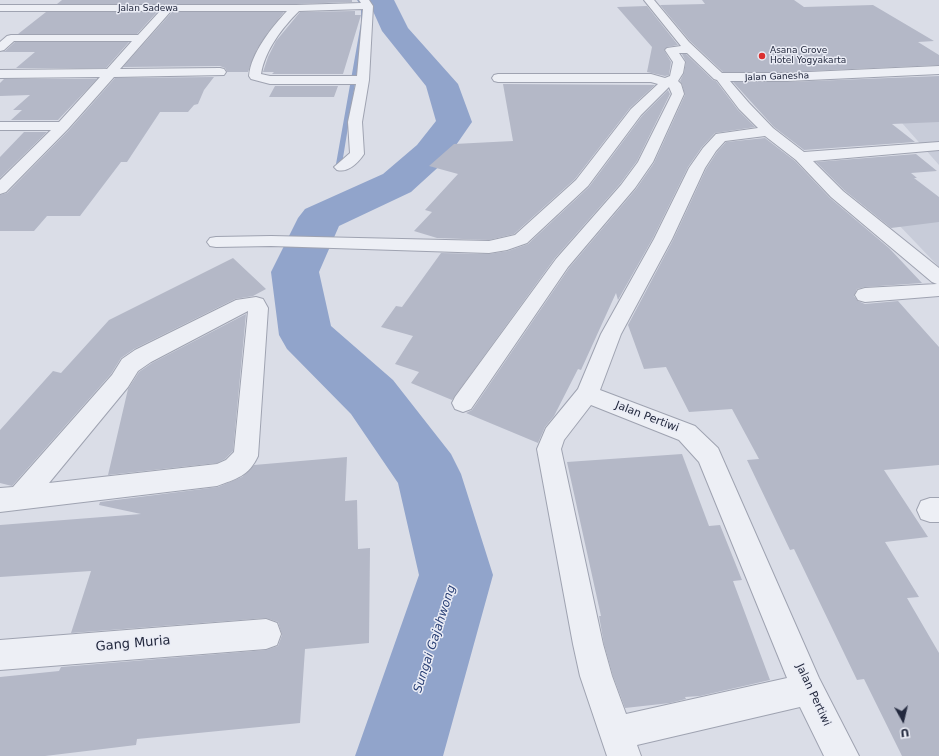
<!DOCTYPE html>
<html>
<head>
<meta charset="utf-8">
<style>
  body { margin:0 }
  #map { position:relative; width:939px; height:756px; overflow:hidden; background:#dadde7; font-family:"DejaVu Sans",sans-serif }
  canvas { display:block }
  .north { position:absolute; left:883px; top:700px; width:40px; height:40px; -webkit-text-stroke:3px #eaecf5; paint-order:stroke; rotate:172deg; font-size:11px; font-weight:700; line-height:16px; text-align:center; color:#23293e }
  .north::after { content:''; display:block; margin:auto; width:14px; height:18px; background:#23293e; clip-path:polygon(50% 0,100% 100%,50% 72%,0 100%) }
</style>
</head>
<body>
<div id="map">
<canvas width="939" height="756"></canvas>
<div class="north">U</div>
</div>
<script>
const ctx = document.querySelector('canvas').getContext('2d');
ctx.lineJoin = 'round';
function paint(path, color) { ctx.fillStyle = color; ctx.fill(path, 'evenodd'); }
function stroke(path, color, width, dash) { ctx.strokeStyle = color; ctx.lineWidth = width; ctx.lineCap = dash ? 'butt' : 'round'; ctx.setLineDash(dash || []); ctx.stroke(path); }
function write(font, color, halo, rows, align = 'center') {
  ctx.font = font + ' "DejaVu Sans",sans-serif'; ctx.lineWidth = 3; ctx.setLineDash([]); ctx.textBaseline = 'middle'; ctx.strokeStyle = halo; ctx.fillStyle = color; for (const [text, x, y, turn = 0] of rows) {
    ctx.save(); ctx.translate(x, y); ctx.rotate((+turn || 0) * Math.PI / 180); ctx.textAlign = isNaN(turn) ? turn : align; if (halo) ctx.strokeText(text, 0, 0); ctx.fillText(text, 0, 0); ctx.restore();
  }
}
paint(new Path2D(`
  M939,114V165L902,123Z
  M939,215V267L895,221Z`), '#c8ccd9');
paint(new Path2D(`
  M357,0H361L365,6V23L342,164L339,166L336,164L361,23V6Z`), '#91a4cb');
paint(new Path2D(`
  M368,0H394L408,28L458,84L472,122L445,161L411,192L339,226L319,272L331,326L393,380L451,454L461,474L493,575L443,756H355L419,575L398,483L351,414L287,349L279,335L271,272L298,218L305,209L383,174L417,145L436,121L426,86L382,31Z`), '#91a4cb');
paint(new Path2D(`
  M62,0H352V2L296,4H57Z
  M702,0H794L804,7L873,5L934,41L918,42L939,55V65L787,72H723L690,41L660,5L705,4Z
  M647,6L678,45L667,47L664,50L671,62L669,75L665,76L647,72L652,47L617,7Z
  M355,11V15H361L343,74H272L274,72H263L268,57L276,41L300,12Z
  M46,12H157L137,34H18Z
  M172,12H284L268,32L257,49L248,72H227L225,68L220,66L123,67Z
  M15,42H129L106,68H16L35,52H0L5,51Z
  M682,54H686L713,80L716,81L738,110L755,127L715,133L702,147L688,167L653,238L618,300L616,293L581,370L578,369L554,416L545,427L538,443L466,413L472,410L569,268L636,189L654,163L685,95L682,84L680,81L684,73L686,62Z
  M939,76V122L892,124L915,142L804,150L774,127L733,82H787Z
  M214,77L204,90L198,104L194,105L188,112H160L127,162H121L80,216H47L34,231H0V195L7,193L69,130L115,78Z
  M4,79H97L58,120H11L22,110H13L30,95L0,96V83Z
  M503,84L655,85L630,108L575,179L514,234L489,240L437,238L414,231L432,212L425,210L458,174L429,166L454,144L513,141Z
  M275,86H338L334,97H269Z
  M668,90L670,94L637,161L620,184L555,258L452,400L411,383L419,372L395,364L413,336L381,327L396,306L402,307L441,253L489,254L508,251L528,244L589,187L642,116Z
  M24,132H47L0,178V157Z
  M765,138L795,161L830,198L889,248L922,283L865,287L857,289L854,296L858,301L865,304L898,301L939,347V465L884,470L928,537L885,542L919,597L907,598L939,653V756H902L864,679L857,680L794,549L790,550L747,460L759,459L732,409L689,412L666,367L644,369L628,325L673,240L706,169L717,152L726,142Z
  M916,154L937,171L911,173L917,178H914L939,197V222L891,228L844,190L816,162Z
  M233,258L266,289L253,296L235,299L134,349L121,358L111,374L12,486L0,483V430L53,371L61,373L109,320Z
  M246,314L233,451L225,459L217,463L108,475L128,389L139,372L152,363Z
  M682,454L709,526L720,525L742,580L733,581L770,680L700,696L685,697L686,699L670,703L625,708L613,676L604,644L599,616H601L567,462Z
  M347,457L345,501L357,500L358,549L370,548L369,643L305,649L300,723L137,739L136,745L45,756H0V677L59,671L61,667L266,650L278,646L282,635L278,622L266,618L71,633L91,571L0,577V525L141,514L99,505L100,502L218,487L242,477L254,465Z`), '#b4b8c7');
const minor = new Path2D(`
  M359,0H369L373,6L369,80L362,122L364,154C358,163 348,173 337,170L334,167L350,153L348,122L356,84H270L251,79L249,76C251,53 272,27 287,11H171L120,69L220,68L224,69L226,72L224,75L114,77L68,129L6,192L0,194V180L51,130H0V122H59L100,77L0,78V70L107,69L132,41H14L4,50L0,51V42L7,36L11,35H138L160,11H0V5H296L361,3ZM363,9L357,76H270L261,74C265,50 282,28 299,11Z
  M644,0H654L689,42L722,73H787L939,66V74L787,81H730L749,103L773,128L804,152L939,142V150L813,161L843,191L939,268V296L865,302L858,300L855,295L858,290L865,288L937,284L932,282L831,197L796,160L765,136L725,141L716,151L705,168L672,239L621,334L600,390L695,426L718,448L819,678L859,756H824L800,707L637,745L641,756H607L580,676L573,644L537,449L546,428L578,389L601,334L654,239L689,168L703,148L716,134L758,128L739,109L717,80L714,79L687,53H679L685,62L683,73L678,81L681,84L684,94L653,162L635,188L568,267L471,409L463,412L455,409L452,403L455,397L556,259L621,185L638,162L672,94L669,87L641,115L588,186L527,243L507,250L489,253L271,246L216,247L210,246L207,242L210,238L216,237L271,236L489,241L515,235L576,180L631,109L658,84L651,82H498L494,81L492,78L494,75L498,74H651L665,78L670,76L673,62L665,50L667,48L681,46ZM591,405L679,440L699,462L787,678L626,714L612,676L603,644L561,449L564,440Z
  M256,297L263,299L268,308L258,456C249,476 236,479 217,486L0,512V488L13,487L112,375L122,359L135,350L236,300ZM248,311L234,452L226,460L217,464L49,483L128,387L138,371L151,362Z
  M930,498H939V522H930L921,519L917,510L921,501Z
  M266,619L277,623L281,634L277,645L266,649L0,670V640Z`);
stroke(minor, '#9fa3b1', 2);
paint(minor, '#edeff5');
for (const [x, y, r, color] of [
  [762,56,4,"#db3030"]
]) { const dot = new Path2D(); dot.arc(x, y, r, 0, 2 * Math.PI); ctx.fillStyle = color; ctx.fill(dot); stroke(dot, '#eaecf5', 1.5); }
write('9px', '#23293e', '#eaecf5', [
  ["Jalan Sadewa",148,9],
  ["Jalan Ganesha",777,77,-2]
]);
write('9px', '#23293e', '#eaecf5', [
  ["Asana Grove",770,51],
  ["Hotel Yogyakarta",770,61]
], 'left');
write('11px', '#23293e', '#eaecf5', [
  ["Jalan Pertiwi",647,417,21],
  ["Jalan Pertiwi",813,695,65]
]);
write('italic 12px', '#2a4076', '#eaecf5', [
  ["Sungai Gajahwong",435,639,-72]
]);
write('13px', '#23293e', '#eaecf5', [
  ["Gang Muria",133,644,-5]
]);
</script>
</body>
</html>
